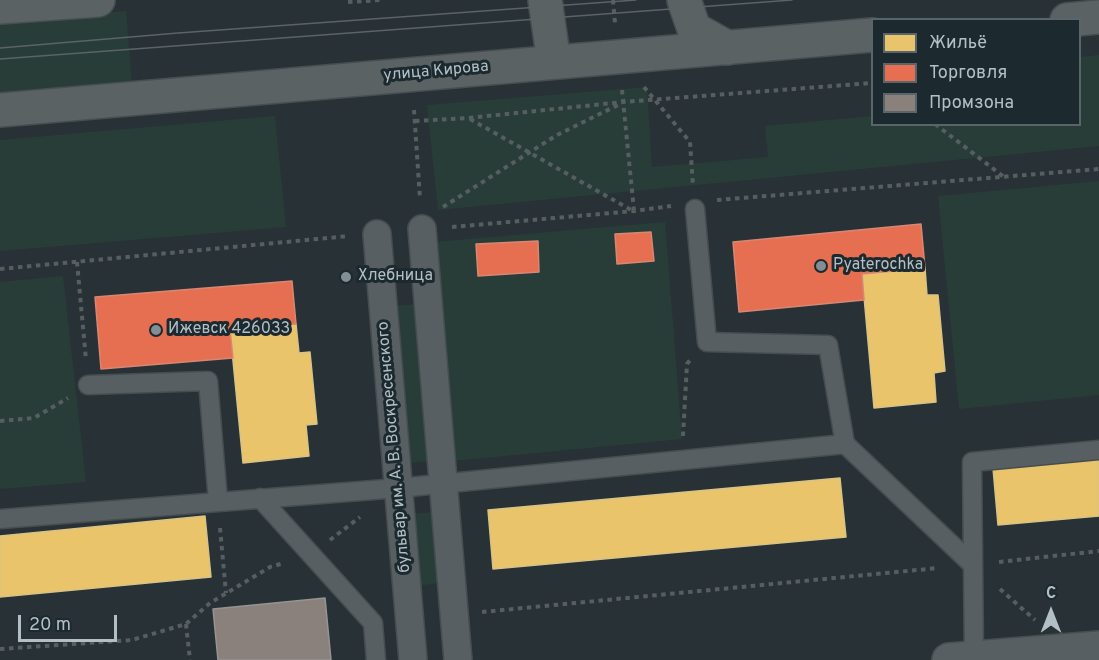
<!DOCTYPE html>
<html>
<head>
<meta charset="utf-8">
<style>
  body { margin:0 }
  #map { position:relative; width:1099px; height:660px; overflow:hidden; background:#283135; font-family:Overpass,sans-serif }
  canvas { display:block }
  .legend { position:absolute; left:871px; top:18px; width:210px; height:108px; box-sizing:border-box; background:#1c2a2f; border:2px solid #58666b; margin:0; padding:8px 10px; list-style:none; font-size:18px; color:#b2c0c6 }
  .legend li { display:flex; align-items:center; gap:12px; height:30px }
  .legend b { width:30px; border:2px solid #58666b }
  .north { position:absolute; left:1021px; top:582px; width:60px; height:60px; -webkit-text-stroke:4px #1c2a2f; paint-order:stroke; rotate:0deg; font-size:16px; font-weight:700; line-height:24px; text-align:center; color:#b2c0c6 }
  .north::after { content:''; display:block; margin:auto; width:21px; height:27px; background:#b2c0c6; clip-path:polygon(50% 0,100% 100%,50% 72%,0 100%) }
  .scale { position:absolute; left:18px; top:615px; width:99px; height:27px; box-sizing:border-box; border:3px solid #b2c0c6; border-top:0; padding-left:8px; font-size:18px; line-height:21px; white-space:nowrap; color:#b2c0c6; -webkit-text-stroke:4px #1c2a2f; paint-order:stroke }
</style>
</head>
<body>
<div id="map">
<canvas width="1099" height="660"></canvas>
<ul class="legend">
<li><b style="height:16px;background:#e9c46a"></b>Жильё</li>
<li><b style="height:16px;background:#e76f51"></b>Торговля</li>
<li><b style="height:16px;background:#8a817c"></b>Промзона</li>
</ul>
<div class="north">С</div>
<div class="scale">20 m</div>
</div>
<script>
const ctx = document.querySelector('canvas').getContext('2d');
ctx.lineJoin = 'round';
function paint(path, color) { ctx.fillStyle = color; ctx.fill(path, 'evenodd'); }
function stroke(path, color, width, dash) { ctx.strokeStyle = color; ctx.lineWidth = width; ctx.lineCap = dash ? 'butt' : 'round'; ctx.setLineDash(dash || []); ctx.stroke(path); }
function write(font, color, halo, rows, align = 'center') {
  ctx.font = font + ' Overpass,sans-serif'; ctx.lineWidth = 6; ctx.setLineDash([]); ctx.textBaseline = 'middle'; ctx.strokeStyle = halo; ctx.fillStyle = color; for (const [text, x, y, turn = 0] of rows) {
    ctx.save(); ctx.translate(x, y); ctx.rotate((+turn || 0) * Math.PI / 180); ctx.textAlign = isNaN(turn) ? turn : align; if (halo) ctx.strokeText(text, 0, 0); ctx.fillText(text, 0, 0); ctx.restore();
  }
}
paint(new Path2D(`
  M126,11L132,86L0,96V21Z
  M1099,55V146L438,210L427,105L647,87L652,167L768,157L765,126L872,116V124H1080V57Z
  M275,116L286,227L0,251V140Z
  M1099,181V395L959,409L938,196Z
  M665,222L682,439L442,462L422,243Z
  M63,276L86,482L0,489V282Z
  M417,304L431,461L406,463L393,306Z
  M434,512L440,583L415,586L410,514Z`), '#283d38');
const homes = new Path2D(`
  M925,268L927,295H938L945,371L934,373L936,402L874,408L862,274Z
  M296,324L299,353L310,352L317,424L306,425L309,456L243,463L230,330Z
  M1099,459V516L998,525L993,468Z
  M840,478L846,537L493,569L488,510Z
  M205,516L211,577L0,597V536Z`);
paint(homes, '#e9c46a');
stroke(homes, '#d8c386', 1.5);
const shops = new Path2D(`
  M921,224L925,268L862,274L864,300L739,312L733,242Z
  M651,232L654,261L617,264L615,234Z
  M538,241L539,272L478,276L476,244Z
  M292,281L296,324L230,330L233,358L101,369L95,297Z`);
paint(shops, '#e76f51');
stroke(shops, '#d78774', 1.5);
const industry = new Path2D(`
  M325,598L331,660H218L213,609Z`);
paint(industry, '#8a817c');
stroke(industry, '#969492', 1.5);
const service = new Path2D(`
  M695,209L707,342L828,345L845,444
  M88,385L208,381L218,501
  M260,498L373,623L376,660
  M0,519L399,488L845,444L973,565
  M974,658L972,462L1099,450`);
const pedestrian = new Path2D(`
  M422,229L458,660
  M377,234L413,660`);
const minor = new Path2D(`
  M949,660L1099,648`);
const primary = new Path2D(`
  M545,0L554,62
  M684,0L694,29L728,48
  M0,7L98,0
  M1067,20L1099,17
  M0,110L872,35`);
stroke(service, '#464d50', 21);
stroke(pedestrian, '#464d50', 30);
stroke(minor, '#464d50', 36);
stroke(primary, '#464e52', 36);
stroke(new Path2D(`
  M613,0L615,23
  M348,2L381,0
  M644,87L690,142L693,186
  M622,90L634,211
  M414,110L420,199
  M470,119L633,211
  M415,121L468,118L623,102L872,83
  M935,124L1004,177
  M717,200L1099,169
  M443,207L557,135L620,104
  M452,227L634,211L671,206
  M77,262L86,360
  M0,269L349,236
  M0,421L34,418L68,398
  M683,436L687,364L690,360
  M220,528L226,593
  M330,540L360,517
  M999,562L1099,551
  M1000,589L1035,620
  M482,612L938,568
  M186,624L190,660
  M0,649L132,640L186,624L210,603L270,567L284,563`), '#565e60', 4, [4.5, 4.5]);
stroke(service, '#575f63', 18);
stroke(pedestrian, '#575f63', 27);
stroke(minor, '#575f63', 33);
stroke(primary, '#5a6264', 33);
stroke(new Path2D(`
  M0,48L178,33L636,0
  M0,59L792,0`), '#5c6366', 1.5);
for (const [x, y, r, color] of [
  [821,266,6,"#828e93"],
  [346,277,6,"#828e93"],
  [156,330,6,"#828e93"]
]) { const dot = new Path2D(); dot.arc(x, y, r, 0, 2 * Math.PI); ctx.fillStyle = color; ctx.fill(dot); stroke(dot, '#1c2a2f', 2); }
write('16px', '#b2c0c6', '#1c2a2f', [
  ["улица Кирова",436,72,-5],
  ["бульвар им. А. В. Воскресенского",395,447,-95]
]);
write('16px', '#b2c0c6', '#1c2a2f', [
  ["Pyaterochka",833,266],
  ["Хлебница",358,277],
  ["Ижевск 426033",168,330]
], 'left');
</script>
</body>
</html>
